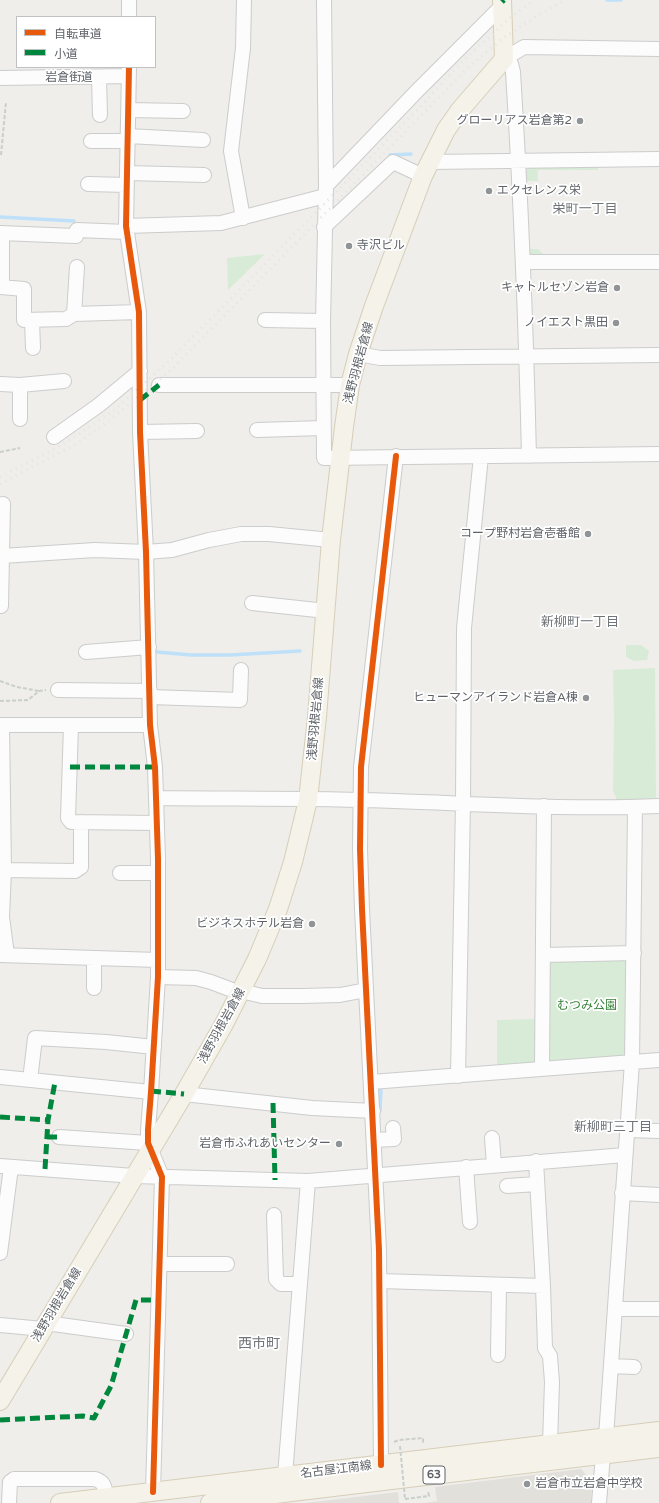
<!DOCTYPE html>
<html>
<head>
<meta charset="utf-8">
<style>
  body { margin:0 }
  #map { position:relative; width:659px; height:1503px; overflow:hidden; background:#efeeea; font-family:"Varela Round","Noto Sans JP",sans-serif }
  canvas { display:block }
  .legend { position:absolute; left:16px; top:16px; width:140px; height:52px; box-sizing:border-box; background:#fff; border:1px solid #bfc1c3; margin:0; padding:5px 7px; list-style:none; font-size:12px; color:#5f6368 }
  .legend li { display:flex; align-items:center; gap:8px; height:20px }
  .legend b { width:20px; border:1px solid #bfc1c3 }
</style>
</head>
<body>
<div id="map">
<canvas width="659" height="1503"></canvas>
<ul class="legend">
<li><b style="height:5px;background:#e8590c"></b>自転車道</li>
<li><b style="height:5px;background:#00873e"></b>小道</li>
</ul>
</div>
<script>
const ctx = document.querySelector('canvas').getContext('2d');
ctx.lineJoin = 'round';
function paint(path, color) { ctx.fillStyle = color; ctx.fill(path, 'evenodd'); }
function stroke(path, color, width, dash) { ctx.strokeStyle = color; ctx.lineWidth = width; ctx.lineCap = dash ? 'butt' : 'round'; ctx.setLineDash(dash || []); ctx.stroke(path); }
function write(font, color, halo, rows, align = 'center') {
  ctx.font = font + ' "Varela Round","Noto Sans JP",sans-serif'; ctx.lineWidth = 3.5; ctx.setLineDash([]); ctx.textBaseline = 'middle'; ctx.strokeStyle = halo; ctx.fillStyle = color; for (const [text, x, y, turn = 0] of rows) {
    ctx.save(); ctx.translate(x, y); ctx.rotate((+turn || 0) * Math.PI / 180); ctx.textAlign = isNaN(turn) ? turn : align; if (halo) ctx.strokeText(text, 0, 0); ctx.fillText(text, 0, 0); ctx.restore();
  }
}
paint(new Path2D(`
  M581,1469L592,1481L591,1503H425L437,1501L435,1487Z
  M398,1492L399,1503H305Z`), '#e2e0da');
paint(new Path2D(`
  M598,165V170H538V181H525V171L530,166Z
  M529,249H538L544,255L608,254V256L533,257L529,253Z
  M265,254L228,290L227,258Z
  M626,645H641L649,651L647,660L634,661L626,657Z
  M655,668L656,800H617L613,791L614,718L613,670Z
  M547,958L627,959L626,1056L549,1062L547,1060Z
  M537,1019V1062L497,1065V1020Z`), '#d8ebd6');
stroke(new Path2D(`
  M607,0H621
  M390,155L411,154
  M0,217L74,221
  M157,652L191,655H230L300,651
  M380,1111L381,1088`), '#bfe0f9', 3.5);
const minor = new Path2D(`
  M129,0V17
  M324,0L326,186L323,321L324,458L659,454
  M129,67L126,226L139,312L140,432L146,552L150,725L155,767L158,859V977L151,1092L148,1130V1143L162,1177L153,1492
  M0,78L129,76
  M99,78L100,115
  M129,110L183,111
  M128,136L203,140
  M91,141H128
  M430,162L659,159
  M127,173L204,175
  M88,184L127,185
  M326,186L416,92L502,6
  M243,218L231,151L243,48L244,0
  M126,226L221,223L325,196
  M324,227L393,162L423,176
  M0,233L76,236L77,230L127,232
  M2,233V287
  M523,262H659
  M0,287L24,289V320L66,319L74,314L139,312
  M74,314L77,267
  M32,320L33,348
  M265,320L323,321
  M358,354L380,358L659,355
  M0,384L20,385L64,381
  M159,385H350
  M20,419V385
  M257,430L323,428
  M140,432L197,431
  M54,437L99,405L140,371
  M529,456C526,328 521,200 513,72L511,64L504,59L524,47L659,49
  M0,505L3,504L1,606H0
  M2,556L95,550L146,552L172,550L209,540L241,534H269L331,540
  M252,603L326,611
  M86,652L149,647
  M58,690L150,691
  M150,697L240,700L241,670
  M0,725H150
  M2,725L4,870L2,917L7,955
  M71,726L68,818L71,822L157,823
  M156,798C236,799 316,798 395,801C483,804 571,810 659,806
  M4,870L75,871L81,867V822
  M120,873H158
  M0,955L158,960
  M544,955L634,953
  M158,977L196,978L211,982L240,993
  M94,988V958
  M241,991L262,996H302L340,995L366,990
  M542,1069L544,806
  M458,1076L463,803L464,628L481,456
  M0,1077L151,1092
  M30,1080L35,1038L106,1042L154,1047
  M371,1082L659,1060
  M184,1094L312,1108L373,1111
  M627,1130L659,1131
  M59,1137L148,1143
  M492,1138L494,1165
  M375,1140L394,1139L393,1128
  M536,1161L543,1286L545,1348L550,1356L552,1382L550,1444
  M0,1166L134,1176L308,1181L625,1155
  M466,1167L470,1222
  M507,1186L537,1184
  M622,1193L659,1195
  M274,1215L276,1279L281,1284H300
  M0,1253L11,1167
  M160,1264H227
  M380,1281L543,1286
  M615,1309H659
  M46,1323L126,1334
  M0,1325L43,1329
  M498,1355L499,1285
  M611,1366L634,1367
  M381,1465L379,1250L362,909L360,849L361,767L396,456
  M285,1476L308,1181
  M9,1503L10,1482L14,1479H95C105,1482 105,1488 106,1498
  M599,1503L603,1455L606,1437L632,1062L635,807`);
const major = new Path2D(`
  M0,1401L184,1094L224,1024L257,959L278,909L293,862L308,800L317,717L331,540L344,427L350,385L358,354L374,306L423,176L446,130L460,110L504,59L502,0
  M60,1503L659,1431
  M210,1503L283,1493L659,1448`);
stroke(minor, '#cbcccc', 16);
stroke(major, '#d7ceb8', 20);
stroke(new Path2D(`
  M1,155L6,102
  M0,452L20,448
  M0,681L17,687L39,691
  M0,701L28,700L39,691L46,690
  M394,1442L399,1440L423,1438V1444
  M405,1499L429,1496L428,1491`), '#cacfcc', 2, [4, 2]);
stroke(minor, '#fdfcfc', 14);
stroke(major, '#f4f2e9', 18);
stroke(new Path2D(`
  M0,477L45,454L79,434L114,410L168,362L420,107L465,59L512,16L534,0
  M0,484L78,443L111,419L171,370L470,66L503,38L537,16L565,0`), '#e4e4e4', 3, [1, 5]);
stroke(new Path2D(`
  M400,1446L405,1499`), '#cacfcc', 2, [4, 2]);
stroke(new Path2D(`
  M502,2L504,0
  M140,400L159,385
  M70,767H155
  M151,1091L184,1094
  M273,1103L275,1180
  M0,1117L48,1120
  M47,1137H59
  M45,1169L48,1120L55,1082
  M0,1420L83,1416L94,1418L111,1386L136,1300H159`), '#00873e', 5, [10, 5]);
stroke(new Path2D(`
  M129,67L126,226L139,312L140,432L146,552L150,725L155,767L158,859V977L151,1092L148,1130V1143L162,1177L153,1492
  M381,1465L379,1250L362,909L360,849L361,767L396,456`), '#e8590c', 6);
for (const [x, y, r, color] of [
  [580,121,4,"#919496"],
  [489,191,4,"#919496"],
  [349,246,4,"#919496"],
  [617,288,4,"#919496"],
  [616,323,4,"#919496"],
  [588,534,4,"#919496"],
  [586,698,4,"#919496"],
  [312,924,4,"#919496"],
  [339,1144,4,"#919496"],
  [527,1484,4,"#919496"]
]) { const dot = new Path2D(); dot.arc(x, y, r, 0, 2 * Math.PI); ctx.fillStyle = color; ctx.fill(dot); stroke(dot, '#fff', 1.5); }
for (const [x, y, w] of [
  [434,1475,22]
]) { const box = new Path2D(); box.roundRect(x - w / 2, y - 9, w, 18, 3); ctx.fillStyle = '#fff'; ctx.fill(box); stroke(box, '#5f6368', 1); }
write('bold 11px', '#5f6368', null, [
  ["63",434,1475]
]);
write('12px', '#5f6368', '#fff', [
  ["岩倉街道",69,78],
  ["浅野羽根岩倉線",359,363,-75],
  ["浅野羽根岩倉線",316,719,-85],
  ["浅野羽根岩倉線",222,1026,-61],
  ["浅野羽根岩倉線",57,1305,-59],
  ["名古屋江南線",336,1470,-7]
]);
write('12px', '#5f6368', '#fff', [
  ["グローリアス岩倉第2",572,121],
  ["エクセレンス栄",497,191,"left"],
  ["寺沢ビル",357,246,"left"],
  ["キャトルセゾン岩倉",609,288],
  ["ノイエスト黒田",608,323],
  ["コープ野村岩倉壱番館",580,534],
  ["ヒューマンアイランド岩倉A棟",578,698],
  ["ビジネスホテル岩倉",304,924],
  ["岩倉市ふれあいセンター",331,1144],
  ["岩倉市立岩倉中学校",535,1484,"left"]
], 'right');
write('12px', '#348238', '#fff', [
  ["むつみ公園",587,1006]
]);
write('13px', '#70757a', '#fff', [
  ["栄町一丁目",585,210],
  ["新柳町一丁目",580,623],
  ["新柳町三丁目",613,1128]
]);
write('14px', '#70757a', '#fff', [
  ["西市町",259,1344]
]);
</script>
</body>
</html>
